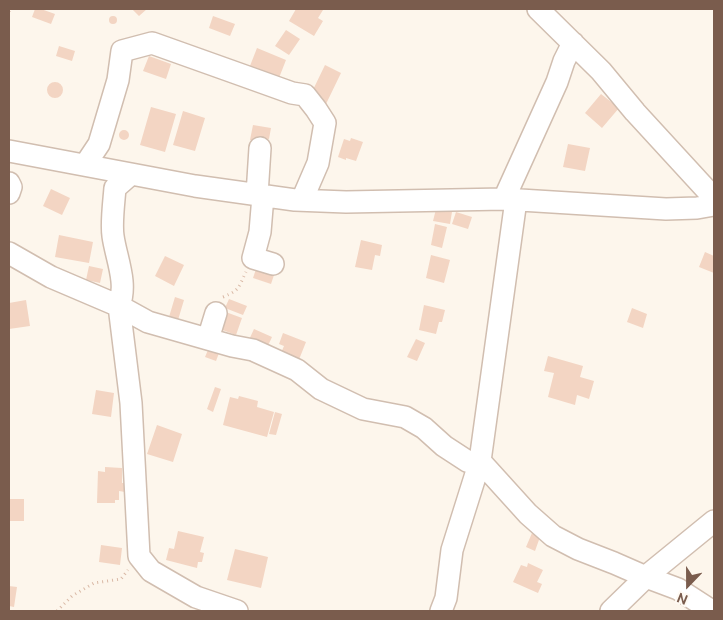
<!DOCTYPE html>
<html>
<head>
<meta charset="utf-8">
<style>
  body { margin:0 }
  #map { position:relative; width:723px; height:620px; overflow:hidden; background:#fdf6ec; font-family:Ubuntu,sans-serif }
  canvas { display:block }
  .frame { position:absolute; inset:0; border:10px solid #7a5c4d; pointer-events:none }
  .north { position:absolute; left:663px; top:560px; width:50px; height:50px; -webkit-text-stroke:4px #fffaf3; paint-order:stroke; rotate:202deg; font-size:14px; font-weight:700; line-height:20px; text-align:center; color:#7a5c4d }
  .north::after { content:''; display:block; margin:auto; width:18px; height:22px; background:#7a5c4d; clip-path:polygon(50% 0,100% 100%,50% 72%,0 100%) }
</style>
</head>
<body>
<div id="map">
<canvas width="723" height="620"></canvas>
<div class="frame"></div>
<div class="north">N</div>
</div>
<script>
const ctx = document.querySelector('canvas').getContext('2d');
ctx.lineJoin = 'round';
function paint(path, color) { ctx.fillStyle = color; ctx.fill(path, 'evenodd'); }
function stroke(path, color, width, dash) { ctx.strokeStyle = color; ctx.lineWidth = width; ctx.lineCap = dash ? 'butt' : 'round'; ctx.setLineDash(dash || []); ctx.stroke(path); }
paint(new Path2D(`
  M35,9H41L55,14L51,24L32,17Z
  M132,9H147L139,16Z
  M296,9H321L323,10L318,18L323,21L314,36L289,21Z
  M109 20a4 4 0 1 1 8 0a4 4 0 1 1-8 0Z
  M213,16L235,24L230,36L209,28Z
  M286,30L300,39L289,55L275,46Z
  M59,46L75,51L72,61L56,56Z
  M257,48L286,60L277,83L248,71Z
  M149,56L171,64L166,79L143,71Z
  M325,65L341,73L326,104L310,96Z
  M47 90a8 8 0 1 1 16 0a8 8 0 1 1-16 0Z
  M601,94L619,108L602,128L585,113Z
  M151,107L176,114L165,152L140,145Z
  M183,111L205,118L195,151L173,145Z
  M253,125L271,128L269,139L261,138L260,141L250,140Z
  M119 135a5 5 0 1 1 10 0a5 5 0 1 1-10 0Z
  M351,138L363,142L356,161L346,158V160L338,157L344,139L350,141Z
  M568,144L590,148L585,171L563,167Z
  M51,189L70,198L62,215L43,206Z
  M436,209L452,212L450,224L433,221Z
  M456,212L472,217L468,229L452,224Z
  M435,224L447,227L442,248L431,245Z
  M59,235L93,242L89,263L55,257Z
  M361,240L382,245L380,256L375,255L372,270L355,267Z
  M705,252L714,256V273L699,267Z
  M431,255L450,260L444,283L426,278Z
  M165,256L184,265L174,286L155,276Z
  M89,266L103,269L100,283L86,280Z
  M256,269L274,275L271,284L253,278Z
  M175,297L184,300L178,320L169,317Z
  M229,299L247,306L243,315L225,308Z
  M26,300L30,326L9,329V303Z
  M424,305L445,310L442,322H439L436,334L419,330Z
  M632,308L647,314L643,328L627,322Z
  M223,311L242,318L236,335L217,328Z
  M254,329L272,337L266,350L248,342Z
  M283,333L306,342L298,362L280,355L284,346L279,344Z
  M416,339L425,343L417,361L407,357Z
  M208,350L219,353L216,361L205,357Z
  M548,356L583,366L580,377L594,381L589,399L577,395L575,405L548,397L554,373L544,371Z
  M215,387L221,389L213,412L207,409Z
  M96,390L114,393L111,417L92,414Z
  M239,396L258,401L257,407L274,412L267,437L223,425L230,397L238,399Z
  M275,412L282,414L276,435L269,434Z
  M157,425L182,434L173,462L147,454Z
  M105,467L122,468V483H125V492L119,491V500H115V503H97L98,471L105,472Z
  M9,499H24V521H9Z
  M178,531L204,537L200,552L204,553L202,562H198L197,568L166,560L169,548L174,549Z
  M532,533L540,537L535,551L526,547Z
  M101,545L122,548L120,565L99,562Z
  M235,549L268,557L261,588L227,580Z
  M528,563L543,570L537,582L542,584L538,593L513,582L521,565L527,567Z
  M9,586L17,587L14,607L9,606Z`), '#f3d5c3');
const minor = new Path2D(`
  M538,9L601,71L635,112L714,198
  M9,151L195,186L295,200L346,202L504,199L666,209L697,208L714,205
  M85,165L99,144L118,80L122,51L152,43L239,74L292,93L305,95L316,109L325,123L318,163L302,200
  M131,174L115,188C114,201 111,223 113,236C116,258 128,283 119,306L131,403L139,556L151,571L196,597L237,611
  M9,183L11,187L9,193
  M257,195L260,148
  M263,196L260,232L253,258L273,264
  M504,199L557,82L564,61L573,43
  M9,253L51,277L119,306L148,322L232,346L253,350L297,370L321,389L363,409L405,417L424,428L444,446L467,461L479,465
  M208,339L216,313
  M480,461L528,514L553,536L578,549L614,563L646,577L678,589L712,611
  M441,611L446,598L452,550L480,461L516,200
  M611,611L649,574L714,521`);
stroke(minor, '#d1beb0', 24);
stroke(new Path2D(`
  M9,12V9
  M223,297C240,290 238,288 246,272
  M57,611L72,596L94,583L121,579L128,570`), '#d9b8a5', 3, [1, 4]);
stroke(minor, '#fff', 21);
</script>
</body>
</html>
